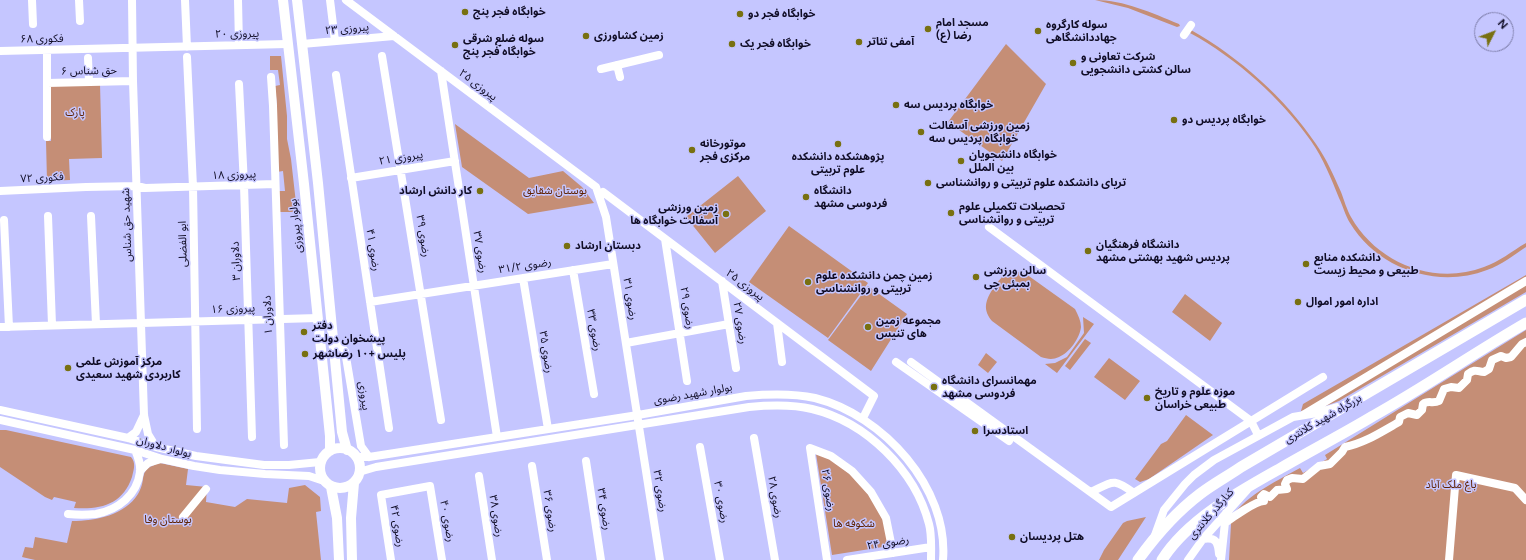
<!DOCTYPE html>
<html>
<head>
<meta charset="utf-8">
<style>
  body { margin:0 }
  #map { position:relative; width:1526px; height:560px; overflow:hidden; background:#c5c6ff; font-family:Figtree,sans-serif }
  canvas { display:block }
  .north { position:absolute; left:1474px; top:12px; width:40px; height:40px; box-sizing:border-box; background:#c5c6ff; border:1px solid #7c7ca8; border-radius:50%; rotate:48deg; font-size:11px; font-weight:700; line-height:16px; text-align:center; color:#0f0c25 }
  .north::after { content:''; display:block; margin:auto; width:14px; height:18px; background:#787011; clip-path:polygon(50% 0,100% 100%,50% 72%,0 100%) }
</style>
</head>
<body>
<div id="map">
<canvas width="1526" height="560"></canvas>
<div class="north">N</div>
</div>
<script>
const ctx = document.querySelector('canvas').getContext('2d');
ctx.lineJoin = 'round';
function paint(path, color) { ctx.fillStyle = color; ctx.fill(path, 'evenodd'); }
function stroke(path, color, width, dash) { ctx.strokeStyle = color; ctx.lineWidth = width; ctx.lineCap = dash ? 'butt' : 'round'; ctx.setLineDash(dash || []); ctx.stroke(path); }
function write(font, color, halo, rows, align = 'center') {
  ctx.font = font + ' Figtree,"Noto Sans Arabic",sans-serif'; ctx.lineWidth = 3; ctx.setLineDash([]); ctx.textBaseline = 'middle'; ctx.strokeStyle = halo; ctx.fillStyle = color; for (const [text, x, y, turn = 0] of rows) {
    ctx.save(); ctx.translate(x, y); ctx.rotate((+turn || 0) * Math.PI / 180); ctx.textAlign = isNaN(turn) ? turn : align; if (halo) ctx.strokeText(text, 0, 0); ctx.fillText(text, 0, 0); ctx.restore();
  }
}
paint(new Path2D(`
  M1095,0C1124,0 1152,13 1179,24L1180,26L1177,27L1128,8Z
  M1191,30C1239,57 1285,98 1316,144C1326,158 1334,176 1341,192C1344,200 1347,210 1351,217C1377,263 1434,286 1484,267C1499,262 1512,251 1526,243V247C1514,255 1501,265 1487,270C1437,289 1378,269 1350,223C1345,215 1343,206 1339,198C1331,178 1323,158 1311,141C1281,98 1236,58 1190,33Z
  M1006,44L1046,84L1002,161L948,122Z
  M270,56H281L287,116V139L291,159L297,212H279V191H285L283,171L277,172V106L275,86L280,85L278,70H270Z
  M100,84L102,158L69,159L70,180L47,181L46,141H51L49,85Z
  M455,124L529,178L563,171L582,187L594,203L528,214L462,167Z
  M738,176L766,211L715,253L686,217Z
  M789,226L868,283L828,338L749,282Z
  M1020,272L1026,274L1075,309C1078,315 1081,321 1081,327C1080,338 1069,353 1059,357C1053,360 1047,359 1041,357L992,321C983,310 985,302 992,290C995,286 998,281 1002,277C1007,273 1014,273 1020,272Z
  M1526,275V292L1339,401L1320,408L1301,411L1303,404Z
  M868,286L907,314L871,371L828,340Z
  M1185,294L1222,323L1210,341L1172,312Z
  M1083,317L1094,324L1057,373L1045,364L1055,363L1067,357L1084,333Z
  M1526,330V560H1229L1231,524L1227,523C1244,496 1273,483 1300,468L1303,473L1327,459L1325,455Z
  M1085,339L1091,343L1070,370L1065,366Z
  M986,353L997,362L988,373L978,365Z
  M1109,358L1140,381L1125,400L1094,377Z
  M1186,415L1213,435L1149,479L1140,482L1135,479L1161,444L1167,441Z
  M0,430H6L131,457C136,463 134,469 132,477C123,504 101,510 74,508L76,502L54,497L52,500L45,497L0,467Z
  M816,454L830,459L851,475L869,495L883,520L889,546L832,555Z
  M160,463L188,469L186,485L207,487L206,502L235,507L247,499L287,503L289,488L305,485L320,497L321,511L316,512L321,560H35L22,557L25,547L33,548L35,537L67,543L72,521C96,521 125,515 138,494C148,478 136,470 160,463Z
  M1146,517L1118,560H1099L1104,550L1123,523L1127,521Z`), '#c58e76');
stroke(new Path2D(`
  M32,0L33,24
  M79,0L80,21
  M132,0L133,81L144,415L148,434L156,447
  M185,0L187,47
  M238,0L239,45
  M330,0L335,41
  M346,0L596,187L606,217L660,560
  M1184,35L1191,25
  M302,44L394,36
  M47,50V137
  M0,51L287,44
  M382,56L441,420
  M187,57L193,187L197,429
  M88,58L89,82
  M617,65L620,77
  M601,69L659,55
  M441,71L497,437
  M336,75L389,428
  M271,77L273,106L284,445
  M47,83L133,81
  M239,84L244,185L252,437
  M351,178L455,161
  M0,191L86,187L137,186L145,188L275,184
  M603,192L874,396L863,418
  M48,216L52,325
  M91,216L96,324
  M4,220L9,327
  M989,227L1251,421L1258,435
  M665,239L687,381
  M573,270L594,394
  M523,278L548,429
  M722,281L736,368
  M370,302L613,264
  M777,323L782,362
  M0,327L318,318
  M333,341L340,345L345,351L361,446L369,457
  M626,343L729,324
  M896,362L1009,441
  M911,362L1111,507L1323,377
  M0,410L128,438L156,447L196,456L264,465H289L320,462
  M1303,415L1526,281
  M0,420L135,450L162,459L194,466L220,470L265,474L309,476L324,481
  M128,438L136,432L144,415
  M754,438L775,560
  M700,447L720,560
  M356,457H369L638,415L746,396C769,394 792,393 815,398C883,415 949,488 943,560
  M586,461L601,560
  M532,466L547,560
  M140,471L148,463L161,459
  M359,472L376,467L749,407C770,405 791,404 812,409C866,422 915,470 929,524C932,535 931,548 931,560
  M479,476L492,560
  M1091,492C1114,481 1113,478 1134,493
  M1262,501L1261,497L1264,494L1270,497L1277,490L1287,489L1285,484L1287,480L1292,478L1303,479L1319,466L1330,464L1342,452L1345,447C1365,443 1381,432 1399,422L1400,417L1408,413L1417,415L1422,410L1423,404C1428,400 1433,404 1439,401L1444,389L1451,387L1459,388L1467,380L1468,374C1476,368 1477,372 1484,372L1489,369L1492,360L1501,356L1506,358L1511,357L1522,344L1526,342
  M68,514C77,515 87,515 96,514C118,510 137,495 140,472C141,464 138,457 135,450
  M183,517L206,489
  M1225,523C1233,517 1256,501 1264,501
  M1155,535L1164,510L1185,484L1194,475L1214,460L1293,417L1317,413L1337,407
  M1203,539C1216,537 1218,542 1219,554
  M391,560L381,495L430,486L442,560
  M827,560L810,448L831,456L852,471L871,492L886,518L893,553
  M847,560L931,547
  M1188,560L1203,539L1247,490
  M1221,560L1226,513
  M1449,560L1456,475L1515,488L1526,500`), '#fff', 8);
stroke(new Path2D(`
  M283,0L304,184L330,436V451
  M297,0L318,183L342,432L347,450
  M320 468a20 20 0 1 1 40 0a20 20 0 1 1-40 0Z
  M331,487L337,518L339,560
  M352,560L351,518L354,483`), '#fff', 10);
stroke(new Path2D(`
  M1138,560C1156,535 1175,513 1200,494C1213,484 1228,476 1241,467L1526,300
  M1162,560C1188,519 1240,491 1281,468C1312,450 1343,434 1373,416C1425,387 1474,353 1526,323`), '#fff', 11);
for (const [x, y, r, color] of [
  [465,12,4,"#787011"],
  [740,14,4,"#787011"],
  [928,29,4,"#787011"],
  [1038,31,4,"#787011"],
  [586,36,4,"#787011"],
  [859,42,4,"#787011"],
  [732,44,4,"#787011"],
  [455,45,4,"#787011"],
  [1073,63,4,"#787011"],
  [896,105,4,"#787011"],
  [1174,120,4,"#787011"],
  [921,132,4,"#787011"],
  [838,144,4,"#787011"],
  [692,150,4,"#787011"],
  [961,161,4,"#787011"],
  [928,183,4,"#787011"],
  [480,191,4,"#787011"],
  [806,197,4,"#787011"],
  [951,213,4,"#787011"],
  [726,214,4,"#787011"],
  [567,246,4,"#787011"],
  [1088,251,4,"#787011"],
  [1306,264,4,"#787011"],
  [976,277,4,"#787011"],
  [808,282,4,"#787011"],
  [1298,302,4,"#787011"],
  [868,327,4,"#787011"],
  [304,332,4,"#787011"],
  [305,354,4,"#787011"],
  [68,368,4,"#787011"],
  [934,387,4,"#787011"],
  [1147,398,4,"#787011"],
  [975,431,4,"#787011"],
  [1012,537,4,"#787011"]
]) { const dot = new Path2D(); dot.arc(x, y, r, 0, 2 * Math.PI); ctx.fillStyle = color; ctx.fill(dot); stroke(dot, '#c5c6ff', 1.5); }
write('bold 11px', '#0f0c25', '#c5c6ff', [
  ["خوابگاه فجر پنج",473,12],
  ["خوابگاه فجر دو",748,14],
  ["مسجد امام",936,23],
  ["رضا (ع)",936,36],
  ["سوله کارگروه",1046,25],
  ["جهاددانشگاهی",1046,38],
  ["زمین کشاورزی",594,36],
  ["سوله ضلع شرقی",463,39],
  ["خوابگاه فجر پنج",463,52],
  ["آمفی تئاتر",867,42],
  ["خوابگاه فجر یک",740,44],
  ["شرکت تعاونی و",1081,57],
  ["سالن کشتی دانشجویی",1081,70],
  ["خوابگاه پردیس سه",904,105],
  ["خوابگاه پردیس دو",1182,120],
  ["زمین ورزشی آسفالت",929,126],
  ["خوابگاه پردیس سه",929,139],
  ["موتورخانه",700,144],
  ["مرکزی فجر",700,157],
  ["خوابگاه دانشجویان",969,155],
  ["بین الملل",969,168],
  ["پژوهشکده دانشکده",838,157,"center"],
  ["علوم تربیتی",838,170,"center"],
  ["تریای دانشکده علوم تربیتی و روانشناسی",936,183],
  ["کار دانش ارشاد",472,191,"right"],
  ["دانشگاه",814,191],
  ["فردوسی مشهد",814,204],
  ["تحصیلات تکمیلی علوم",959,207],
  ["تربیتی و روانشناسی",959,220],
  ["زمین ورزشی",718,208,"right"],
  ["آسفالت خوابگاه ها",718,221,"right"],
  ["دانشگاه فرهنگیان",1096,245],
  ["پردیس شهید بهشتی مشهد",1096,258],
  ["دبستان ارشاد",575,246],
  ["دانشکده منابع",1314,258],
  ["طبیعی و محیط زیست",1314,271],
  ["سالن ورزشی",984,271],
  ["بمبئی چی",984,284],
  ["زمین چمن دانشکده علوم",816,276],
  ["تربیتی و روانشناسی",816,289],
  ["اداره امور اموال",1306,302],
  ["مجموعه زمین",876,321],
  ["های تنیس",876,334],
  ["دفتر",312,326],
  ["پیشخوان دولت",312,339],
  ["پلیس +۱۰ رضاشهر",313,354],
  ["مرکز آموزش علمی",76,362],
  ["کاربردی شهید سعیدی",76,375],
  ["مهمانسرای دانشگاه",942,381],
  ["فردوسی مشهد",942,394],
  ["موزه علوم و تاریخ",1155,392],
  ["طبیعی خراسان",1155,405],
  ["استادسرا",983,431],
  ["هتل پردیسان",1020,537]
], 'left');
write('11px', '#0f0c25', '#c5c6ff', [
  ["پیروزی ۲۳",347,29,-5],
  ["پیروزی ۲۰",237,34,-1],
  ["فکوری ۶۸",42,39,-1],
  ["حق شناس ۶",89,71,-1],
  ["پیروزی ۲۵",478,85,37],
  ["پیروزی ۲۱",401,158,-9],
  ["پیروزی ۱۸",234,175,-2],
  ["فکوری ۷۲",42,178,-3],
  ["شهید حق شناس",127,225,-92],
  ["بولوار پیروزی",296,226,-96],
  ["رضوی ۳۹",423,236,81],
  ["ابو الفضلی",183,244,-91],
  ["رضوی ۴۱",373,250,81],
  ["رضوی ۳۷",480,252,81],
  ["دلاوران ۳",236,261,-92],
  ["رضوی ۳۱/۲",525,266,-9],
  ["پیروزی ۲۵",745,285,37],
  ["رضوی ۳۱",630,299,81],
  ["رضوی ۲۹",687,308,81],
  ["پیروزی ۱۶",233,309,-2],
  ["دلاوران ۱",268,315,-92],
  ["رضوی ۲۷",740,323,81],
  ["رضوی ۳۳",594,330,80],
  ["رضوی ۳۵",546,352,81],
  ["بولوار شهید رضوی",693,394,-10],
  ["پیروزی",364,396,82],
  ["بزرگراه شهید کلانتری",1323,419,-30],
  ["بولوار دلاوران",164,447,15],
  ["رضوی ۲۶",828,490,82],
  ["رضوی ۳۲",660,491,81],
  ["رضوی ۲۸",775,497,80],
  ["رضوی ۳۰",721,502,80],
  ["رضوی ۳۴",604,509,81],
  ["رضوی ۳۶",550,511,81],
  ["کنارگذر کلانتری",1211,514,-49],
  ["رضوی ۳۸",496,516,81],
  ["رضوی ۴۰",447,521,80],
  ["رضوی ۴۲",397,526,81],
  ["رضوی ۲۴",888,543,-9]
]);
write('11px', '#5f2200', '#c5c6ff', [
  ["پارک",75,113],
  ["بوستان شقایق",555,191],
  ["باغ ملک آباد",1451,485],
  ["بوستان وفا",168,520],
  ["شکوفه ها",854,524]
]);
</script>
</body>
</html>
